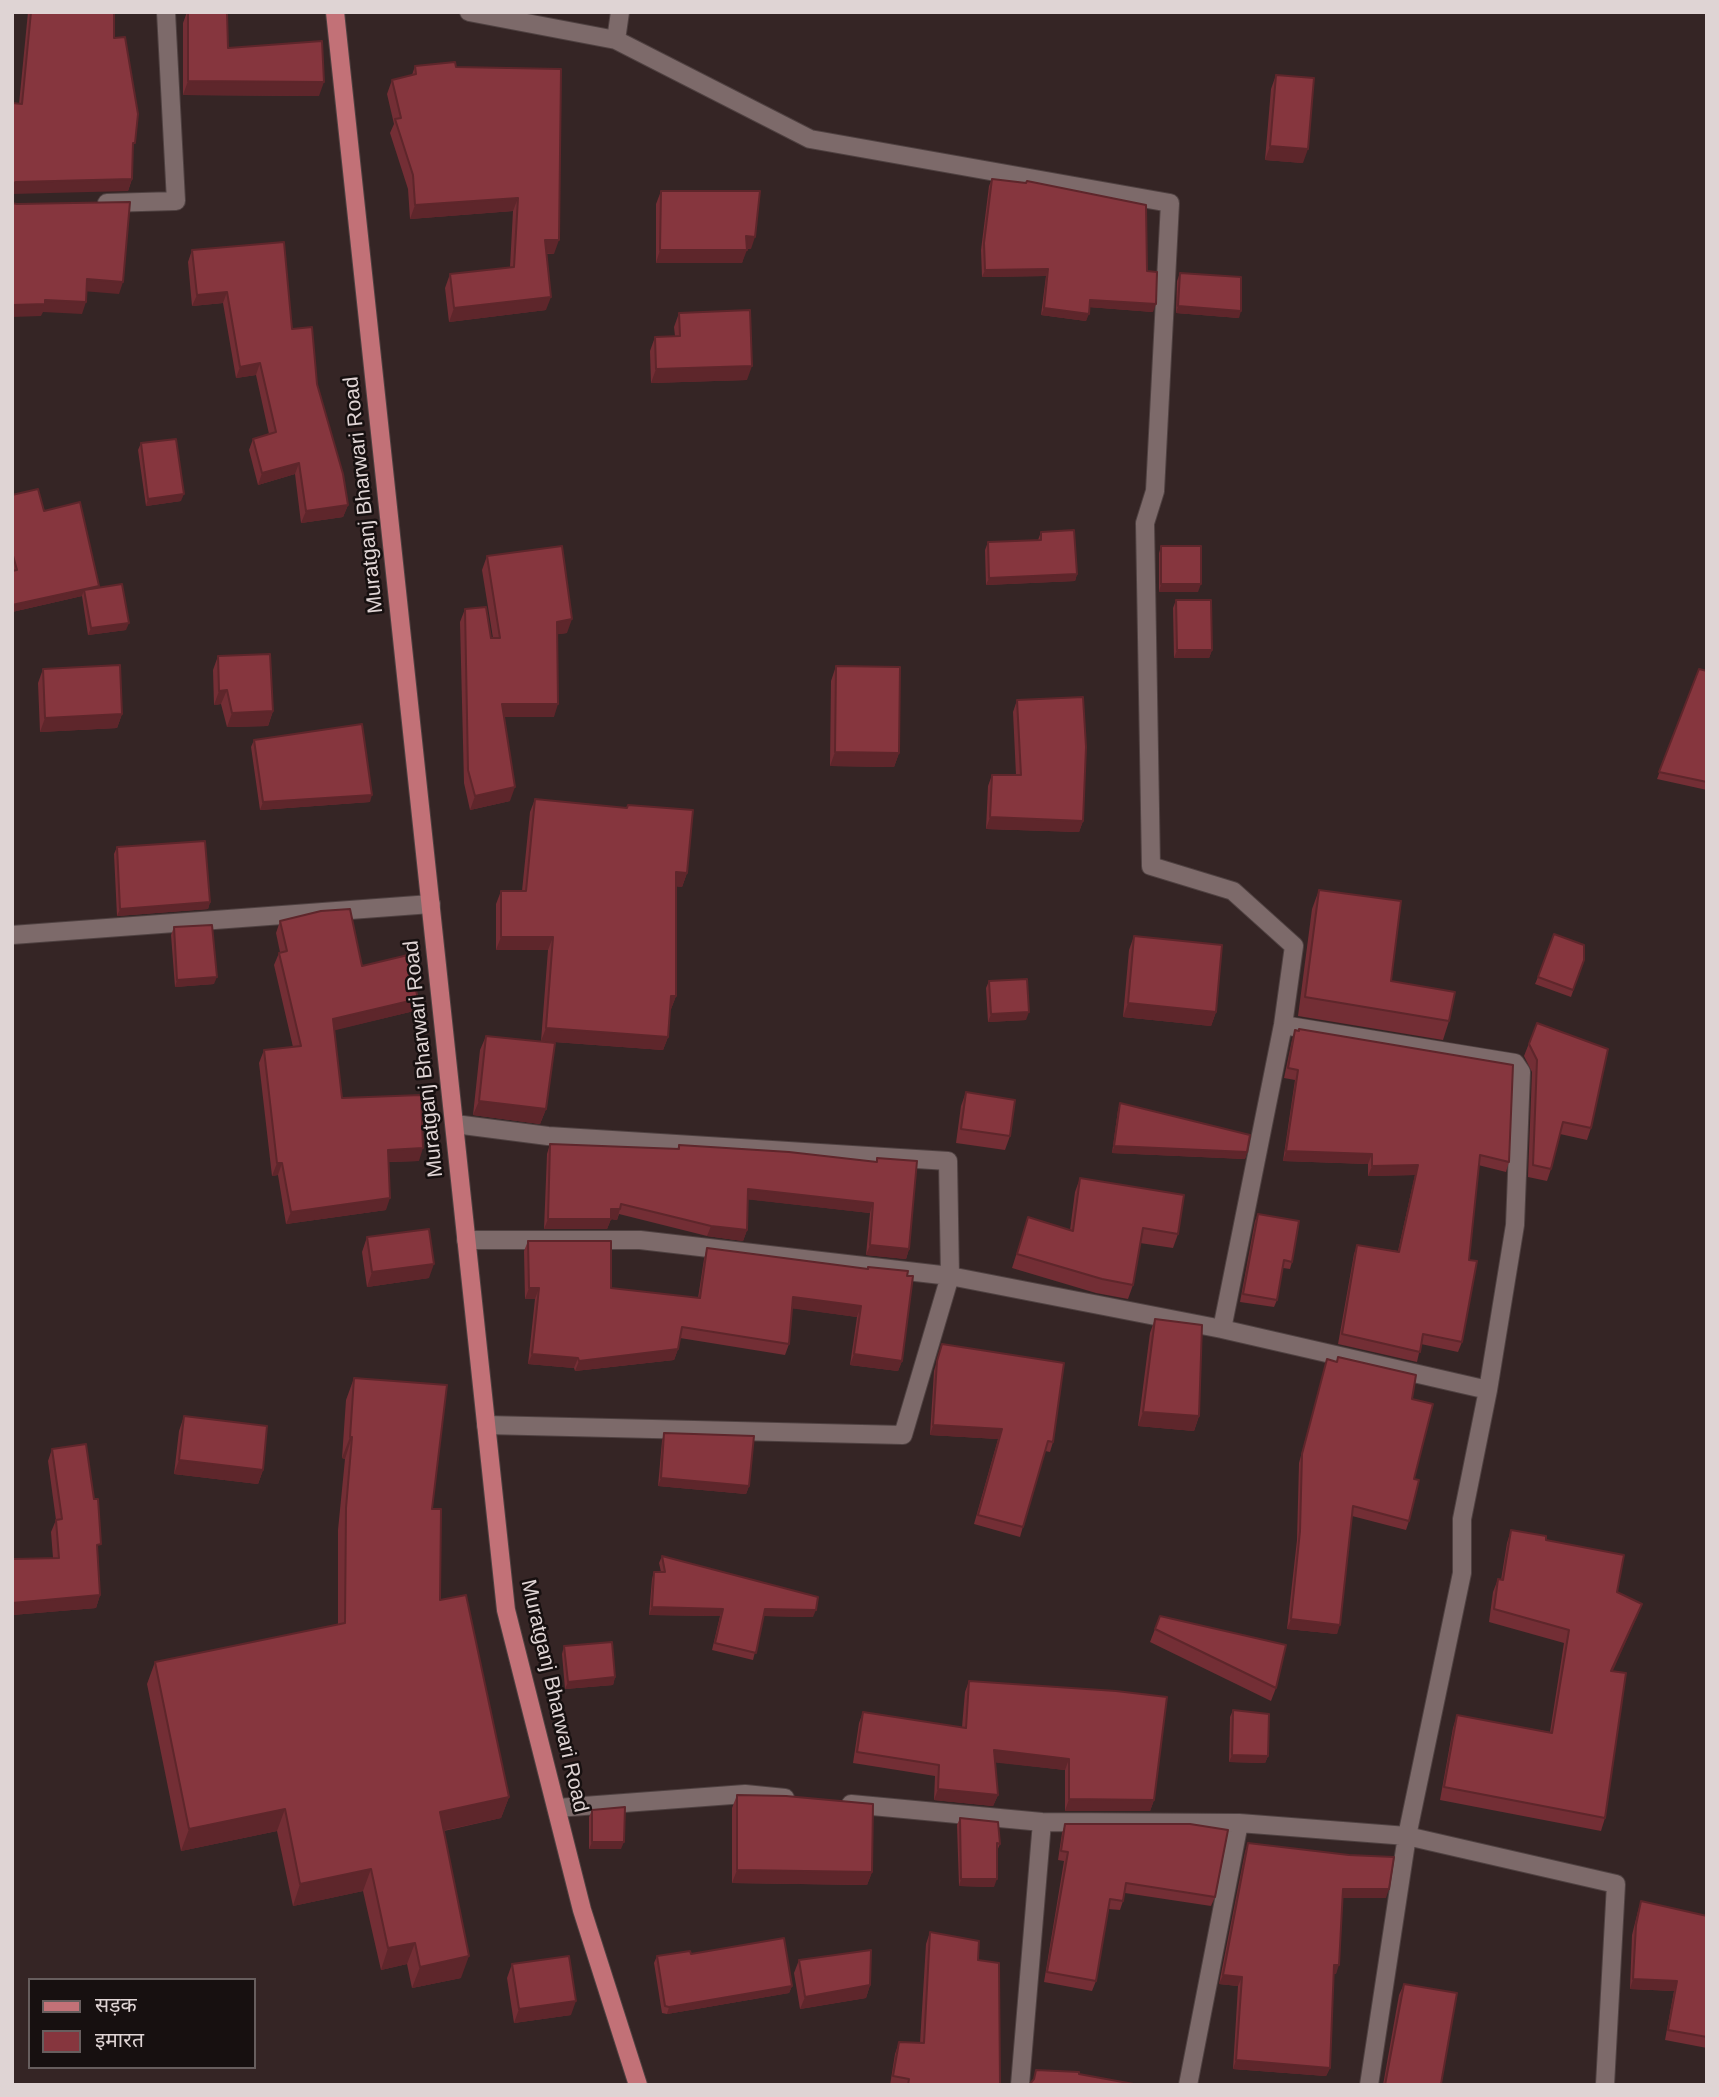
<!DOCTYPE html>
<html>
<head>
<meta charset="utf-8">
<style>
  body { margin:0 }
  #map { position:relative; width:1719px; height:2097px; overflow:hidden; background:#352525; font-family:Arial,"Noto Sans Devanagari",sans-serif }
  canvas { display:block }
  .frame { position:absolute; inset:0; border:14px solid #dfd4d4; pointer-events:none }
  .legend { position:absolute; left:28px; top:1978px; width:228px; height:91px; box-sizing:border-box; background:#171010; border:2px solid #675e5e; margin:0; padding:9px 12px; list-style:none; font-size:21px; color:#dfd4d4 }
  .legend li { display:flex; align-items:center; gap:14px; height:35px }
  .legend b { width:35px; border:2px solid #675e5e }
</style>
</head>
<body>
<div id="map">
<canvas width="1719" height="2097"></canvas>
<div class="frame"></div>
<ul class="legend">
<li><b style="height:9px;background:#c27177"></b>सड़क</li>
<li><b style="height:19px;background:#86363e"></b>इमारत</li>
</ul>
</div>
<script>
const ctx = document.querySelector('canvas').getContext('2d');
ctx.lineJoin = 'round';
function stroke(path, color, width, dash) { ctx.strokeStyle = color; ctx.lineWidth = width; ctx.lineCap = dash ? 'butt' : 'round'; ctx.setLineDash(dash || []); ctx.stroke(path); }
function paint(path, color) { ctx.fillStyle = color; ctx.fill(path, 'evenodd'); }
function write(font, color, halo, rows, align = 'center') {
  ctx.font = font + ' Arial,sans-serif'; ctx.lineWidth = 5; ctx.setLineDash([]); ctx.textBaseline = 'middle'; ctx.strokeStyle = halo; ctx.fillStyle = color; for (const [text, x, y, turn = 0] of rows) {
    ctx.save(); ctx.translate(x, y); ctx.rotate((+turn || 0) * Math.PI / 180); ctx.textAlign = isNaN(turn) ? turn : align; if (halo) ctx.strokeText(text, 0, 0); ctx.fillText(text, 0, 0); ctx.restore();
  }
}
const minor = new Path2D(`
  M469,12L616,40L810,139L1170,203L1155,491L1145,523L1151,866L1233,891L1294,946L1283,1025L1222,1329
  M616,40L620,12
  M107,203L176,201L166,12
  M12,935L431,904
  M1283,1025L1515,1063L1521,1072L1515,1225L1488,1390L1462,1519V1573L1407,1836L1369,2085
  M455,1124L548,1136L948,1161L950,1276L903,1435L486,1425
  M466,1240H640L950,1276L1222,1329L1488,1390
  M851,1804L1042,1822L1239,1823L1407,1836L1616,1884L1605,2085
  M557,1808L745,1794L785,1798
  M1020,2085L1042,1822
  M1188,2085L1239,1823`);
const primary = new Path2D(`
  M335,12L506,1610L582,1910L638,2085`);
stroke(minor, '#4f4141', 20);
stroke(primary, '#4f4141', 20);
stroke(minor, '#7d6a6a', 18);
stroke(primary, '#c27177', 18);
paint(new Path2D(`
  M28,12H114V38L133,149L132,179L128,191L19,104Z
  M187,12H227L228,48L319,96L183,95V23Z
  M415,66L456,67L554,254H547L546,310L449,322L445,288L450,274L510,267L513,211L410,219L408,189L390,133L394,124L387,94L392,80L412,75Z
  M1276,75L1303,163L1265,160L1271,89Z
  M992,179L1147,271L1153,312L1089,307L1086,321L1041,315L1046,276L982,277L981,250L989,186Z
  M661,191L751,249H746L742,263H656V204Z
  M192,250L292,329L317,384L348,505L343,517L301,523L295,474L258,485L249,450L253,439L269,434L256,375L236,378L223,303L192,306L188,262Z
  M1180,273L1239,318L1176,313L1177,281Z
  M679,313L747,380L651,383L650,351L655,337L675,336L674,327Z
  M141,443L181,501L146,506L138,450Z
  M12,495L44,511L99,586L98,588L126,630L88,635L82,596L12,612Z
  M1041,532L1077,574L1075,581L986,585L985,550L988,542L1038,540Z
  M1161,546L1198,592H1159V553Z
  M487,556L567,633L558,634L554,717H504L510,801L470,810L464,783L460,622L465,609L491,638H493L482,570Z
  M1176,600L1212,650L1209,658H1174L1173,608Z
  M218,656L273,711L268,726L227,727L221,704L214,705L213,670Z
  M836,666L899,753L894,767L830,766L831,681Z
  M43,669L122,714L117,728L40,732L38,683Z
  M1699,669L1707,671V790L1657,779Z
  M1017,700L1083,821L1079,832L986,829L988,786L992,775H1016L1013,712Z
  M254,740L370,802L260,810L251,747Z
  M535,799L626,808L628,805L687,873L682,887L676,886V996L671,1009H670L668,1037L663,1050L541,1041L548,950H496V904L501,891H522L530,812Z
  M117,847L210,902L208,909L117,916L114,854Z
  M1319,890L1391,981L1449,1021L1443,1040L1298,1016L1312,909Z
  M280,921L362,966L414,1011L334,1030L342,1098L419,1161L388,1162L386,1210L286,1224L278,1175L272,1176L259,1063L264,1050L293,1047L274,965L279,953L280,952L276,933Z
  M174,927L214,984L175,987L171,935Z
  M1134,936L1216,1012L1211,1026L1123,1017L1129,950Z
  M1584,960L1571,997L1535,984L1538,977Z
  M989,981L1026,1020L988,1022L986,988Z
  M1537,1023L1591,1128L1587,1140L1560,1134L1551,1169L1547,1181L1528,1177L1532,1072L1524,1056Z
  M1295,1030L1509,1162L1506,1172L1478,1165L1462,1342L1458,1352L1421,1344L1417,1362L1338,1344L1354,1254L1357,1245L1398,1251L1415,1175L1368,1176V1164L1283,1161L1295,1080L1284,1078L1292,1040Z
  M486,1036L546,1109L540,1124L473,1115L480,1050Z
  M966,1092L1010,1136L1005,1150L956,1143L961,1106Z
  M1120,1103L1247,1152L1245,1159L1112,1153L1118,1110Z
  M550,1144L677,1149L679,1145L876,1162L877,1158L909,1249L906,1259L866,1255L870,1213L747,1199V1230L743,1241L707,1236L619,1214L617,1220L611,1219L607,1229H544L547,1154Z
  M1080,1178L1178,1234L1173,1248L1140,1243L1133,1285L1128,1299L1096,1293L1012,1268L1028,1217L1070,1230L1075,1192Z
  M1258,1214L1292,1262L1290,1269L1283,1268L1277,1300L1274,1307L1240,1302L1255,1221Z
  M367,1237L429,1278L367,1287L362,1252Z
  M528,1241L611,1288L698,1298L704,1259L707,1248L867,1269L902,1361L898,1371L850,1365L857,1317L792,1308L789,1344L785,1355L680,1338L678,1349L674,1360L575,1371L574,1368L528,1364L535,1299H525L524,1251Z
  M1155,1319L1199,1416L1194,1431L1138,1426L1150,1333Z
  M942,1344L1053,1442L1050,1452L1045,1451L1020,1537L974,1524L998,1439L930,1435L934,1371Z
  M1338,1357L1412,1399L1414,1479L1409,1521L1406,1530L1352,1516L1337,1634L1287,1629L1297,1540L1299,1463L1327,1359L1336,1362Z
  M354,1378L432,1509L440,1600L509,1797L501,1818L444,1831L461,1978L412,1988L407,1964L381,1970L363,1891L293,1906L277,1831L181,1851L147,1684L155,1662L338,1624V1530L345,1459L342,1458L346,1400Z
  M184,1416L263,1470L258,1484L174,1474L179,1431Z
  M664,1433L749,1486L746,1494L658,1486L662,1441Z
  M52,1449L98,1553L100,1595L96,1608L12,1615V1559L53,1558L51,1532L56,1520L48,1461Z
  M1511,1530L1546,1540L1617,1592L1642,1604L1612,1671L1605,1818L1601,1831L1440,1800L1453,1728L1457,1715L1550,1732L1564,1643L1489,1622L1493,1592L1498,1579L1501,1580L1507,1543Z
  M662,1556L813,1617L764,1616L753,1660L712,1650L720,1616L649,1615L652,1579L654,1572H661L659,1563Z
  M1160,1616L1276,1688L1271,1701L1150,1642Z
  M564,1646L615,1677L613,1685L565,1689L562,1654Z
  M969,1681L1154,1800L1150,1811H1065V1770L995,1762L998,1795L993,1806L934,1800L935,1776L853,1763L859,1723L863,1712L962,1727L965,1692Z
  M1233,1710L1268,1756L1265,1763L1229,1762L1230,1717Z
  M737,1795L872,1872L867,1885L732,1883V1808Z
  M592,1810L621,1849H589V1817Z
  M960,1818L1000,1844L997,1851L994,1887L959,1886L957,1825Z
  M1065,1824L1215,1897L1211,1906L1125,1893L1123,1901L1120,1910L1108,1909L1096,1981L1092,1991L1044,1982L1064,1861L1058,1860L1062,1833Z
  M1248,1843L1386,1898H1343L1336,1974H1334L1330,2068L1326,2076L1233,2069L1238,1986L1219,1984L1245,1852Z
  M1641,1901L1707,1916V2048L1665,2040L1674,1991L1630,1989L1632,1935L1638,1911Z
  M930,1932L978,1960L1000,2085H890L895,2054L899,2042L920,2043L926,1944Z
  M691,1954L792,1986L789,1993L667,2014L662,2013L654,1963L657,1956Z
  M799,1960L870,1985L866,1998L800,2009L794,1973Z
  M512,1964L571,2015L514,2023L507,1978Z
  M1404,1984L1441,2084L1447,2085H1383L1399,1995Z`), '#732e35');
paint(new Path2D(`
  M188,81L324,82L319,96L183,95Z
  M1270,146L1308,149L1303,163L1265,160Z
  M132,179L128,191L12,194V184L16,182Z
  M518,198L513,211L410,219L415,205Z
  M746,236L755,237L751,249L741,248Z
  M545,240H559L554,254L540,253Z
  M660,250H747L742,263H656Z
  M1048,269L1046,276L982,277L985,270Z
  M87,279L123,282L119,294L82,291Z
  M227,292L223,303L192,306L197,295Z
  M551,297L546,310L449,322L454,308Z
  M45,300L86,302L82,314L43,312L41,316L12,317V305Z
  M1090,300L1156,304L1153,312L1088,307Z
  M1178,306L1241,311L1239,318L1176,313Z
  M1044,308L1089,314L1086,321L1041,315Z
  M260,363L256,375L236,378L240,367Z
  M752,366L747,380L651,383L656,369Z
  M299,463L295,474L258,485L262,473Z
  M184,494L181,501L146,506L148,499Z
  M348,505L343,517L301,523L306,511Z
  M1077,574L1075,581L986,585L989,578Z
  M1161,584H1201L1198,592H1159Z
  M99,586L96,593L84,590L82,596L12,612V605Z
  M572,619L567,633L553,635L557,622Z
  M129,623L126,630L88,635L91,628Z
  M1177,650H1212L1209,658H1174Z
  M227,690L221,704L214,705L219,691Z
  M502,704H558L554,717H497Z
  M273,711L268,726L227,727L232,713Z
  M122,714L117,728L40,732L45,718Z
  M835,752L899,753L894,767L830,766Z
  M515,787L510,801L470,810L475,796Z
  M372,795L370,802L260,810L263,802Z
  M990,817L1083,821L1079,832L986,829Z
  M676,872L687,873L682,887L671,886Z
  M210,902L208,909L117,916L120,909Z
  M501,937H553L548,950H496Z
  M217,977L214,984L175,987L177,980Z
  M671,996H676L671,1009H666Z
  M418,999L414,1011L328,1032L333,1019Z
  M1128,1003L1216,1012L1211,1026L1123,1017Z
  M1029,1012L1026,1020L988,1022L991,1014Z
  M546,1028L668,1037L663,1050L541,1041Z
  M479,1101L546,1109L540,1124L473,1115Z
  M1114,1146L1247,1152L1245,1159L1112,1153Z
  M423,1148L419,1161L383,1162L388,1150Z
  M1286,1151L1372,1154L1368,1164L1283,1161Z
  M277,1163H282L278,1175L272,1176Z
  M1418,1165L1415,1175L1368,1176L1372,1166Z
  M748,1189L873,1203L870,1213L744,1199Z
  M390,1198L386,1210L286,1224L291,1212Z
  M611,1209H620L617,1220L611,1219L607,1229H544L548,1219Z
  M711,1226L747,1230L743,1241L707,1236Z
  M870,1245L909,1249L906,1259L866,1255Z
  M434,1264L429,1278L367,1287L372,1272Z
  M529,1288H539L535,1299H525Z
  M793,1297L861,1306L857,1317L789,1308Z
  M678,1349L674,1360L575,1371L579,1361Z
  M532,1354L578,1358L574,1368L528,1364Z
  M854,1354L902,1361L898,1371L850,1365Z
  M1143,1412L1199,1416L1194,1431L1138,1426Z
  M933,1425L1002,1429L998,1439L930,1435Z
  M350,1437H352L345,1459L342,1458Z
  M179,1460L263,1470L258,1484L174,1474Z
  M661,1478L749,1486L746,1494L658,1486Z
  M100,1595L96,1608L12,1615V1603Z
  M1642,1604L1637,1617L1607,1684L1611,1671Z
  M652,1607L723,1609L720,1616L649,1615Z
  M765,1609L816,1610L813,1617L763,1616Z
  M1291,1619L1340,1625L1337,1634L1287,1629Z
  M615,1677L613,1685L565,1689L568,1682Z
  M994,1750L1069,1759L1065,1770L990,1762Z
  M1232,1755L1268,1756L1265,1763L1229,1762Z
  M938,1789L998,1795L993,1806L934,1800Z
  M509,1797L501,1818L432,1833L440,1812Z
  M1069,1799L1154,1800L1150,1811H1065Z
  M285,1809L277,1831L181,1851L189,1829Z
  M592,1842H624L621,1849H589Z
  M371,1869L363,1891L293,1906L300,1884Z
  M737,1870L872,1872L867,1885L732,1883Z
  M961,1879H997L994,1887L959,1886Z
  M1343,1889H1389L1386,1898H1340Z
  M415,1943L407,1964L381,1970L388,1948Z
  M469,1956L461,1978L412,1988L420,1967Z
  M1334,1965H1339L1336,1974L1331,1973Z
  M1223,1975L1242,1977L1238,1986L1219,1984Z
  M1633,1979L1677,1981L1674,1991L1630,1989Z
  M870,1985L866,1998L800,2009L805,1997Z
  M792,1986L789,1993L667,2014L669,2007Z
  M576,2001L571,2015L514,2023L519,2009Z
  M1236,2060L1330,2068L1326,2076L1233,2069Z`), '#5e262b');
const building = new Path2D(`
  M31,12H114V38L125,37L138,114L135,143H133L132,179L16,182L12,184V103L22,104Z
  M188,12H227L228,48L322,41L324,82L188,81Z
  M455,62L456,67L561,69L559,240H545L551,297L454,308L450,274L514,267L518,198L415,205L413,175L395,119L401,118L392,80L416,74L415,66Z
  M1276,75L1314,78L1308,149L1270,146Z
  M992,179L1026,183L1027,181L1146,205L1147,271L1157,272L1156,304L1090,300L1089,314L1044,308L1048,269L985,270L984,243Z
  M661,191H760L755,237L746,236L747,250H660Z
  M130,202L123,282L87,279L86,302L45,300V304L12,305V203L17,204Z
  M284,242L292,329L312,327L317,384L343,474L348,505L306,511L299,463L262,473L253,439L276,432L260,363L240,367L227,292L197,295L192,250Z
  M1180,273L1241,277V311L1178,306Z
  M750,310L752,366L656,369L655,337L680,336L679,313Z
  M176,439L184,494L148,499L141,443Z
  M38,489L44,511L80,502L99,586L12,605V571L17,570L12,552V495Z
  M1074,530L1077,574L989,578L988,542L1041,540V532Z
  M562,546L572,619L557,622L558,704H502L515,787L475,796L468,770L465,609L486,607L491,638H500L487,556Z
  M1161,546H1201V584H1161Z
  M122,584L129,623L91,628L84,590Z
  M1176,600H1211L1212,650H1177Z
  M270,654L273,711L232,713L227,690L219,691L218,656Z
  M120,665L122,714L45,718L43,669Z
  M836,666L900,667L899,753L835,752Z
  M1699,669L1707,671V782L1659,772Z
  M1083,697L1086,747L1083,821L990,817L992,775H1021L1017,700Z
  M362,724L372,795L263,802L254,740Z
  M535,799L627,808L628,805L693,810L687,873L676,872V996H671L668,1037L546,1028L553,937H501V891H526Z
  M205,841L210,902L120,909L117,847Z
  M1319,890L1401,901L1391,981L1455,992L1449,1021L1305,997Z
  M350,909L362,966L408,955L418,999L333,1019L342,1098L421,1095L423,1148L388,1150L390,1198L291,1212L282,1163H277L264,1050L301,1046L279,953L287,951L280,921L321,911Z
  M212,925L217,977L177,980L174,927Z
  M1554,934L1584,945V960L1573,990L1538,977Z
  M1134,936L1222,945L1216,1012L1128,1003Z
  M1027,979L1029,1012L991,1014L989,981Z
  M1537,1023L1608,1049L1591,1128L1563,1122L1551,1169L1533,1165L1537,1060L1529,1044Z
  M1299,1029L1513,1065L1509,1162L1480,1155L1469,1260L1477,1261L1462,1342L1423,1334L1420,1352L1342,1334L1357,1245L1399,1252L1418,1165L1372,1166V1154L1286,1151L1298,1070L1288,1068L1295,1030L1299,1031Z
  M486,1036L555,1043L546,1109L479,1101Z
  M966,1092L1015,1100L1010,1136L961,1129Z
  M1120,1103L1250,1135L1247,1152L1114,1146Z
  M550,1144L679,1149V1145L789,1152L877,1162V1158L917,1161L909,1249L870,1245L873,1203L748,1189L747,1230L711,1226L621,1204L620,1209H611V1219H548Z
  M1080,1178L1184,1195L1178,1234L1143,1228L1133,1285L1102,1279L1017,1254L1028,1217L1073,1231Z
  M1258,1214L1299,1221L1292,1262L1284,1260L1277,1300L1243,1294Z
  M429,1229L434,1264L372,1272L367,1237Z
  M528,1241H611V1288L700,1298L707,1248L868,1269V1267L908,1271L907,1276H913L902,1361L854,1354L861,1306L793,1297L789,1344L682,1327L678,1349L579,1361L578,1358L532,1354L539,1288H529Z
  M1155,1319L1202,1325L1199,1416L1143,1412Z
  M942,1344L1064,1363L1053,1442L1048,1441L1023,1527L978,1515L1002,1429L933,1425L937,1361Z
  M1338,1357L1416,1375L1412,1399L1433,1404L1414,1479L1419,1480L1409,1521L1353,1506L1340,1625L1291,1619L1300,1531L1302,1454L1327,1359L1337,1362Z
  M354,1378L447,1385L432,1509H441L440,1600L466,1595L509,1797L440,1812L469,1956L420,1967L415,1943L388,1948L371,1869L300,1884L285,1809L189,1829L155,1662L345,1623L346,1508L352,1437H350Z
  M184,1416L267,1426L263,1470L179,1460Z
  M664,1433L754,1436L749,1486L661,1478Z
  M86,1444L94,1499H98L101,1544L97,1545L100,1595L12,1603V1559L59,1558L56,1520L62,1519L52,1449Z
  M1511,1530L1546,1536V1540L1624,1555L1617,1592L1642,1604L1611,1671L1626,1673L1605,1818L1444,1787L1457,1715L1552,1733L1569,1630L1494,1609L1498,1579L1503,1580Z
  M662,1556L818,1597L816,1610L765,1609L756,1653L715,1643L723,1609L652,1607L654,1572H665Z
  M1160,1616L1286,1645L1276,1688L1155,1629Z
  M612,1642L615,1677L568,1682L564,1646Z
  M969,1681L1116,1691L1167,1697L1154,1800L1069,1799V1759L994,1750L998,1795L938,1789L939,1765L857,1752L863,1712L966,1728Z
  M1233,1710L1269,1714L1268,1756L1232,1755Z
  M737,1795L786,1796L873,1804L872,1872L737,1870Z
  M625,1807L624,1842H592V1810Z
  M960,1818L998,1822L1000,1844L997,1843V1879H961Z
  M1065,1824H1190L1228,1830L1215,1897L1126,1883L1123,1901L1110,1899L1096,1981L1047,1972L1068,1852L1061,1851Z
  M1248,1843L1349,1855L1394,1857L1389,1889H1343L1339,1965H1334L1330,2068L1236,2060L1242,1977L1223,1975Z
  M1641,1901L1707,1916V2037L1668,2030L1677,1981L1633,1979L1636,1925Z
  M930,1932L979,1941L978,1960L999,1963L1000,2085H908L909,2079L893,2076L899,2042L924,2043Z
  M784,1938L792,1986L669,2007L665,2006L657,1956L690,1951L691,1954Z
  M871,1950L870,1985L805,1997L799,1960Z
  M569,1956L576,2001L519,2009L512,1964Z
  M1404,1984L1457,1993L1441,2084L1447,2085H1385Z
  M1036,2070L1079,2072V2074L1139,2085H1029L1034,2079Z`);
paint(building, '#86363e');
stroke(building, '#5e262b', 2);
write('21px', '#dfd4d4', '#171010', [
  ["Muratganj Bharwari Road",364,495,-96],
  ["Muratganj Bharwari Road",424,1059,-96],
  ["Muratganj Bharwari Road",554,1696,77]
]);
</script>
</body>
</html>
